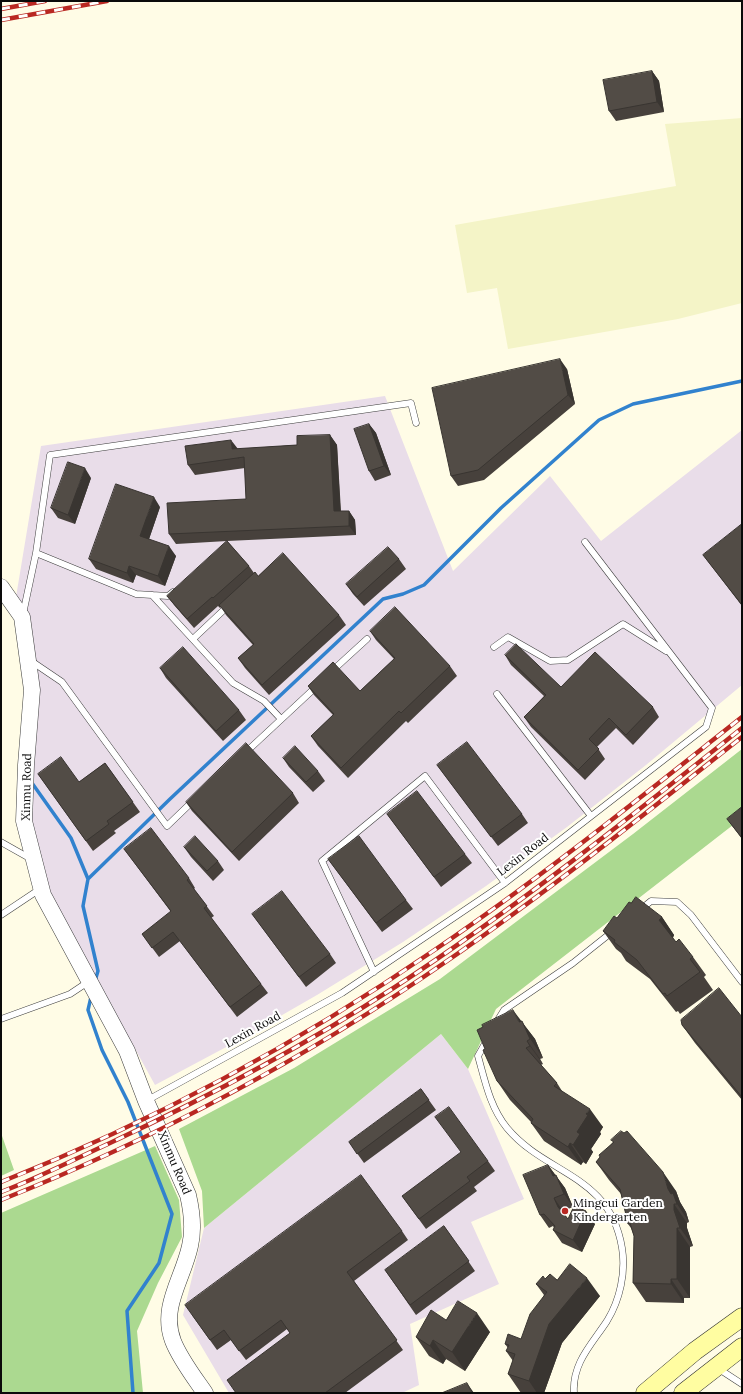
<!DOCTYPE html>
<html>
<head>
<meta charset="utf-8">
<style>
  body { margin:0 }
  #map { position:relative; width:743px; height:1394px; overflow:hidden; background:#fffce6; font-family:Lora,serif }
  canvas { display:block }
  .frame { position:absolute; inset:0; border:2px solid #0a0a0a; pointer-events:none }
</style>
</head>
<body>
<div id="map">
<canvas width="743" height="1394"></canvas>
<div class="frame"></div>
</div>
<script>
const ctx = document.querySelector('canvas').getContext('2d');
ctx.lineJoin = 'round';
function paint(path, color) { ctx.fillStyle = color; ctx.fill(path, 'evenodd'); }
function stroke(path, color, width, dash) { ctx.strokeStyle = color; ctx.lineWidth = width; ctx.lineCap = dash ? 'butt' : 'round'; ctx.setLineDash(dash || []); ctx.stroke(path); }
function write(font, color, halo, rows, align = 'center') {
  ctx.font = font + ' Lora,serif'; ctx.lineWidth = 4; ctx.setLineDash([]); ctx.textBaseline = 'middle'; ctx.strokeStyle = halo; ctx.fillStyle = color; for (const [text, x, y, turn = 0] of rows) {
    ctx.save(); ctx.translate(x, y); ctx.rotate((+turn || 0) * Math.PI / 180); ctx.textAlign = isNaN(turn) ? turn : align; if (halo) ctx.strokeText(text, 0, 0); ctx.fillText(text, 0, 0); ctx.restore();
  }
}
paint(new Path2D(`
  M385,396L453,571L550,476L601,541L742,430V685L646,765L567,827L486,886L403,942L317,995L230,1045L155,1085L49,893L31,820L33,766L16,597L41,446Z
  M441,1034L468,1069L524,1199L471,1222L499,1284L410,1324L419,1385L402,1393H229L183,1315L204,1228Z`), '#e9dde9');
paint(new Path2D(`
  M742,118V303L678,319L508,349L497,288L467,293L455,225L676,186L665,124Z`), '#f4f4c7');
paint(new Path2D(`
  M742,749V818L496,1009L468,1069L441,1034L204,1228L202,1191L179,1129L294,1068L440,979L633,834Z
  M1,1133L14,1170L1,1176Z
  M155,1146L179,1200L182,1237L158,1283L137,1331L143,1393H1V1213Z`), '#abd990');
stroke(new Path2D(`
  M32,783L71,838L88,879
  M95,981L98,971L83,906L88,879L170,799L383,599L403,594L424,585L501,508L599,420L633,404L742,381
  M91,997L88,1010L102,1050L128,1102L172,1214L159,1263L127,1311L133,1393`), '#3182ce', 3.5);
const service = new Path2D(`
  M36,553L136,594L168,596L173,592
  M152,595L233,683L264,701L281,719
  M23,614L36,553L50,455L411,403L416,423
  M193,639L228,606
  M494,647L508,637L550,661L568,660L623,624L666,651
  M31,661L62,682L167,826L194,800
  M332,671L367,639
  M497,694L591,816
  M245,753L317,686
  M1,842L31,859
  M640,910L651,901L677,902L691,915L742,982
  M1,915L40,889
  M374,972L322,861L425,776L505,883
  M1,1019L70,994L88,982
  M496,1023L504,1010L573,963L612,932
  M487,1040L478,1056C485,1081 490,1107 507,1128C546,1175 610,1174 622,1248C626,1272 620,1300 607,1321C592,1344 572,1363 574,1393
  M146,1101L342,993L505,883L706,727L712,708L585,542
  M719,1369L742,1384`);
const tertiary = new Path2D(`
  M1,587L22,617L32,690L26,765L24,821L43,895L127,1051L146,1101L188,1195C192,1212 194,1229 190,1246C183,1279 160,1307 173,1341C180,1359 194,1377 205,1393`);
const secondary = new Path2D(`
  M645,1393L695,1351L742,1317
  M683,1393L742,1347`);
stroke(service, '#3d3d3d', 7);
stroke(tertiary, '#3d3d3d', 17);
stroke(secondary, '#2c2c2c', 19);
stroke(service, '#fff', 6);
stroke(tertiary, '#fff', 16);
stroke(secondary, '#fffda1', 18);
const rail = new Path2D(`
  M1,9L45,1
  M1,20L107,1
  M1,1182C152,1122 302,1041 436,949C542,877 642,796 742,717
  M1,1192C38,1178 73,1160 110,1143C208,1097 304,1046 395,987C516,908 629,818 742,728
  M1,1200C157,1138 308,1057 447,961C549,891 645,814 742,737`);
stroke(rail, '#b92822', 4.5);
stroke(rail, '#fff', 3, [9]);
paint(new Path2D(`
  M652,71L659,81L664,112L616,121L609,111Z
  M567,369L575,404L484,480L458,486L451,476Z
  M369,424L376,433L391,475L375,481L369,471Z
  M330,435L337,445L341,511H349L355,520L356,535L227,541L249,566L254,573L258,576L339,615L346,625L269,695L245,668L238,658L253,645L226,615L221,607L220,608L218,606L194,628L174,605L167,596L227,541L176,544L169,534L246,499L245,468L195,475L188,465L237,449L297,445Z
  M91,478L75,524L58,518L51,508Z
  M160,507L149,539L176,556L165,586L136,575L133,583L96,569L89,559Z
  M742,524V606L703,555Z
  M399,559L406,569L364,606L353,594L346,584Z
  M370,631L450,666L457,676L408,723L406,721L348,778L318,746L311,736L333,715L314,695L308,686L360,691L394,659L376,640Z
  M505,655L561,687L653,707L659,717L633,745L616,728L597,747L605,759L585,780L531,727L524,717L544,696L511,665Z
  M160,668L239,710L246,720L223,741L166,678Z
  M283,758L318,771L325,781L313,792L289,767Z
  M105,763L140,812L114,831L116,833L93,851L38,774L79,782Z
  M437,765L522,814L528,823L498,846Z
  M293,793L299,803L239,861L192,811L186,802Z
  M742,807V839L727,819Z
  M387,814L465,854L472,863L441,887Z
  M184,847L218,861L224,870L213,881L191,857Z
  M124,849L189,878L195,888L194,889L214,916L211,918L268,993L237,1017L180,941L159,957L142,934L171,912Z
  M328,859L406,900L413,909L382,932Z
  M631,903L662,917L674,935L673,938L676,942L693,957L706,975L704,977L713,990L680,1014L678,1011L676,1012L650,979L626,961L621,953L616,949L603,931L617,918Z
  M252,914L330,954L336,963L306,987Z
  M742,1017V1100L695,1043L682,1025Z
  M521,1021L535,1039L543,1058L540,1059L543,1064L541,1065L557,1083L562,1091L603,1127L600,1132L601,1134L591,1149L593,1152L586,1164L583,1162L581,1165L544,1141L531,1123V1122L510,1100L497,1081L485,1049Z
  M421,1089L436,1110L364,1163L349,1142Z
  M611,1140L676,1191L680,1202L686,1212L689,1222L687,1223V1228L693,1246L690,1247V1298H684V1303L646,1302L633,1283L634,1236L631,1228L628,1224L621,1194L609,1180L596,1162L613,1142Z
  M488,1161L495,1171L474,1187L477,1191L426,1229L402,1196Z
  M548,1165L565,1188L573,1207L563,1211L565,1215L568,1219L595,1224L582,1252L562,1243L553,1230L554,1228L553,1226L549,1228L540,1215Z
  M444,1226L475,1271L416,1315L385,1270Z
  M402,1231L408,1240L354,1281L403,1350L345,1393H236L290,1333L287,1329L246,1360L231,1340L217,1350L192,1315Z
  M545,1279L557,1280L600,1296L562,1343L544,1393H521L508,1374L513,1361L506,1351L508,1348L505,1344L521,1339L544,1295L536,1284Z
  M446,1320L490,1332L465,1371L446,1359L443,1364L429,1356L416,1337Z`), '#47413c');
paint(new Path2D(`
  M652,71L659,81L664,112L657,102Z
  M560,359L567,369L575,404L568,395Z
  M369,424L376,433L391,475L384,466Z
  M330,435L337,445L341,521L334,511Z
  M231,440L238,449L239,459L232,449Z
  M85,468L91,478L75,524L68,515Z
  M154,497L160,507L147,545L140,536Z
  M349,511L355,520L356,535L349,526Z
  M169,546L176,556L165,586L158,576Z
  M129,566L136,575L133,583L127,573Z
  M662,917L674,935L672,939L659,920Z
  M513,1010L535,1039L543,1058L519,1022Z
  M527,1041L540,1059L543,1064L530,1046Z
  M590,1109L603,1127L600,1132L601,1134L591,1149L593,1152L586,1164L573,1145L577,1132L586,1114Z
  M570,1143L583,1162L581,1165L568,1147Z
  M548,1165L565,1188L573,1207L564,1194L553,1176Z
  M663,1172L676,1191L680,1202L686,1212L689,1222L677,1204L668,1189Z
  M554,1198L563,1211L567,1220L558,1207Z
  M674,1204L687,1223V1228L693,1246L680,1228L674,1210Z
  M586,1211L595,1224L582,1252L573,1240Z
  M677,1228L690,1247V1298L677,1279Z
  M587,1278L600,1296L562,1343L544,1393H537L529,1381L549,1324Z
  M671,1279L684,1298V1303L671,1284Z
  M477,1313L490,1332L465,1371L452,1352Z
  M433,1340L446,1359L443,1364L430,1346Z
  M467,1383L474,1393H472Z`), '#393531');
const building = new Path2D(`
  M652,71L657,102L609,111L603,80Z
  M560,359L568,395L478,470L451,476L432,388Z
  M369,424L384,466L369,471L354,429Z
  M330,435L334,511H349V526L169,534L167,503L246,499L244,457L188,465L185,446L231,440L232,449L297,445V436Z
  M68,462L85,468L68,515L51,508Z
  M116,484L154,497L140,536L169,546L158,576L129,566L127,573L89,559Z
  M742,524V605L703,555Z
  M227,541L249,566L213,598L212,597L187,619L167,596Z
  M388,547L399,559L357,597L346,584Z
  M283,553L339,615L262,685L238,658L254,644L219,605L255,572L258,576Z
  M395,607L450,666L401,713L399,711L341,768L311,736L334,714L308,686L333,662L360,691L395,658L370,631Z
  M516,644L561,687L595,652L653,707L626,735L609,718L589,739L599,749L578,770L524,717L546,695L505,655Z
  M183,647L239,710L216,731L160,668Z
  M467,742L522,814L491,837L437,765Z
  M246,743L293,793L232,852L186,802Z
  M295,746L318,771L306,782L283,758Z
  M61,757L79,782L105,763L133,802L107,821L109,824L86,841L38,774Z
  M417,791L465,854L434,877L387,814Z
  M742,807V838L727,819Z
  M151,828L189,878L187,880L207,906L204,908L261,984L230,1007L173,932L152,948L142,934L171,911L124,849Z
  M195,836L218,861L207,871L184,847Z
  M359,836L406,900L376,923L328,859Z
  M282,891L330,954L299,977L252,914Z
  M636,897L662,917L659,920L676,942L679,939L693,957L690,959L700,972L667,996L665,993L663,994L637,960L614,942L615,940L603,931L614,916L617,918L629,902L631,903Z
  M719,988L742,1017V1097L682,1025L681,1020Z
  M513,1010L519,1022L522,1021L530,1039L527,1041L530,1046L526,1048L557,1083L554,1086L590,1109L586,1114L588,1115L577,1132L580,1134L573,1145L570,1143L568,1147L531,1123L533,1119L497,1081L483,1050L485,1049L477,1030L483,1027L482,1025Z
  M421,1089L429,1100L357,1154L349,1142Z
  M449,1107L488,1161L467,1177L470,1181L419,1219L402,1196L461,1152L435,1117Z
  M621,1131L624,1133L627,1131L663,1172L668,1189L671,1194L673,1193L677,1204H674V1210L680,1228H677V1279H671V1284L633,1283L634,1236L630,1223L628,1224L620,1189L596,1162L600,1157L599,1155L614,1142L611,1140Z
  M548,1165L553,1176L556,1175L564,1194L554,1198L558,1207L568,1219L574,1206L586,1211L573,1240L553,1230L555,1226L544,1214L540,1215L523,1175Z
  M361,1175L402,1231L347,1272L397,1340L325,1393H236L227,1380L290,1333L281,1320L239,1351L224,1330L210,1340L185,1305Z
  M444,1226L469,1261L410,1305L385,1270Z
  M570,1264L587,1278L549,1324L529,1381L508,1374L515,1354L506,1351L509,1345L505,1344L508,1334L521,1339L530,1314L547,1292L536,1284L543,1276L545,1279L550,1274L557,1280Z
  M458,1301L477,1313L452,1352L433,1340L430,1346L416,1337L431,1310L446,1320Z
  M467,1383L472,1393H442Z`);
paint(building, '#524c46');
stroke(building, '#393531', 1);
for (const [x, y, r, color] of [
  [565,1211,4,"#b92822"]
]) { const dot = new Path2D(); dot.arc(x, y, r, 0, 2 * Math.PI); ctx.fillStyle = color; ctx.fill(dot); stroke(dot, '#fff', 1.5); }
write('12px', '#0a0a0a', '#fff', [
  ["Xinmu Road",27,787,-89],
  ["Lexin Road",523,855,-38],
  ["Lexin Road",253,1030,-29],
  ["Xinmu Road",174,1163,67]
]);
write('12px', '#0a0a0a', '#fff', [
  ["Mingcui Garden",573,1204],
  ["Kindergarten",573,1218]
], 'left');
</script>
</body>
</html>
